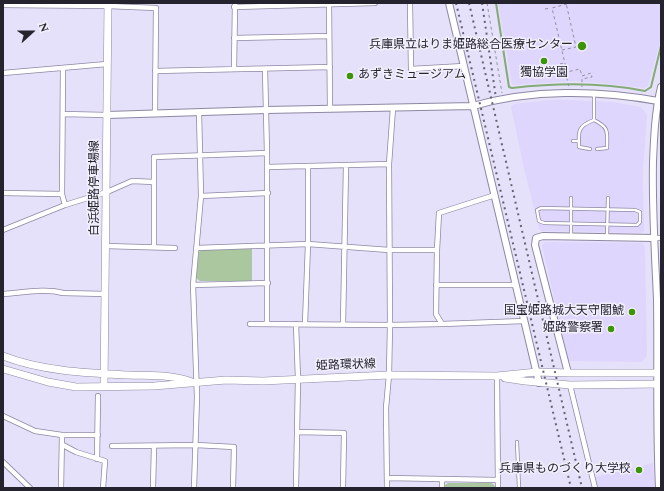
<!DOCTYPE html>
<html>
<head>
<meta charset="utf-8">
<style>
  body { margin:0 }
  #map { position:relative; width:664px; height:491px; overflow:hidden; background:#e6e1fa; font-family:Spectral,serif }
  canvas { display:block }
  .frame { position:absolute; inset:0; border:4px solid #25232e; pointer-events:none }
  .north { position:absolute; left:12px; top:12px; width:40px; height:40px; -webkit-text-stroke:3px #f3f0fd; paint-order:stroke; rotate:69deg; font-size:11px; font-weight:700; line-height:16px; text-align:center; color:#25232e }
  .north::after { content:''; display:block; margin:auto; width:14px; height:18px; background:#25232e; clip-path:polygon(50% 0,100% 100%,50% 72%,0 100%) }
</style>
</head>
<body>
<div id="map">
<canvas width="664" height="491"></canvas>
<div class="frame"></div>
<div class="north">N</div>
</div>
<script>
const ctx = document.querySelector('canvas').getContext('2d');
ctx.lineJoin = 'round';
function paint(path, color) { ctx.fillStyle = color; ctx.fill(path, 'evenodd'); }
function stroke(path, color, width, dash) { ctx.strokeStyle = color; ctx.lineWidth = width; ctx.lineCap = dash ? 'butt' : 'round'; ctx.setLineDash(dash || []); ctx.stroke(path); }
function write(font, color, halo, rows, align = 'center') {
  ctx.font = font + ' Spectral,"Noto Sans JP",serif'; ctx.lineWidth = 3; ctx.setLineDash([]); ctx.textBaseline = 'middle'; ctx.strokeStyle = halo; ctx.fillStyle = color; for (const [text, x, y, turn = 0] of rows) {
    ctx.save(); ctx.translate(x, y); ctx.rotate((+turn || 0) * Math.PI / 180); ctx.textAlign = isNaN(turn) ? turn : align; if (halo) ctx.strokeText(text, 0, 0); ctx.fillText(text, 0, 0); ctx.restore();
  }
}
paint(new Path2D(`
  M498,3H661V39L648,86L644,88L611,84L574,81L512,85Z
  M549,100H572L612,102L641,107L647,115L643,172L644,231L642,233L541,231L539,228L524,168L511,107L514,104Z
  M545,242L642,243L645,247L647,356L642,362L568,361L542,245Z
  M653,463L655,488H597L595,477Z`), '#dfd6fd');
paint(new Path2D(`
  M201,249H252V281H200L196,278L199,252Z
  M448,483H492L495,486V488H445V485Z`), '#aac7a0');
stroke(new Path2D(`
  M496,3L509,87L512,88C556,83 601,82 645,91L651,87L661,46`), '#84ab77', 2);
const service = new Path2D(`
  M594,95V120
  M573,141H578
  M590,149L579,147C578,131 578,126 594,120C610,128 607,132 607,148L597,149
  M541,208L635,210L640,212V222L637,225L544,223L539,221L537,210Z
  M571,235V198
  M607,236L608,198
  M517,442L519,488`);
const minor = new Path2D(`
  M329,3L330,109
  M410,3L411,69L464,66
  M3,5L108,6L156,8L155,113
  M234,7L375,3
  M234,38L329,36
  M63,68L62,194L65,205
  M234,69L235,3
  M265,69L267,153V324
  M155,71L330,67
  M3,73L107,64
  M63,114L107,115
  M267,167L389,164
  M3,193L62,194
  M201,196L268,193
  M3,230L65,205L107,192L132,181L154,182
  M654,238H661
  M106,246L175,248
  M154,247V157L267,153
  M197,248L308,244L389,250H437L439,213L495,195
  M437,250L436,314L442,324L524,321
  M193,285L268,283
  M436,285H516
  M3,294C22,293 44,288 63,293L106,294
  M250,324L390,325L442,324
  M296,324L298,379L296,488
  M305,324L308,244V167
  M343,324L346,166
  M497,376L498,488
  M570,385L595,488
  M3,416L35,431L62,435H98
  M297,432L344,433L343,488
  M63,445L76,452L105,461L103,488
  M112,446L196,445L234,447L233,488
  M97,459L98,396
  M3,462L30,488
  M387,478L497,480
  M61,488L62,435
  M153,488L154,446
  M194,488L197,397L193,285L201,196L199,112
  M387,488L386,408L389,375L390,325L389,164L393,108
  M442,488V480`);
const tertiary = new Path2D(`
  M449,3L539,383
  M107,115L266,110L473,106C532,89 598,90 658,101
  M568,373L535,245L536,238L543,236L654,238
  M659,488C656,425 658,362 657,299C655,254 652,208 653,162C654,137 655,112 661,87`);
const secondary = new Path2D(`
  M3,356C41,371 87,373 128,375C150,376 171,374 192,382
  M3,369L48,382L76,387L154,386L226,380L263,381L389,375L497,376L537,372L568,373H661
  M505,378L525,381L570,385L661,384
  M104,387L108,3`);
stroke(service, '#8e87a3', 4);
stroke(minor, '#8e87a3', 6);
stroke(tertiary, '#8e87a3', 8);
stroke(secondary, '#8e87a3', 8);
stroke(new Path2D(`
  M487,3L502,93
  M567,4L552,8L567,72L580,69L582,76L591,73L592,77L582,79V87
  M545,9L551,8
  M562,50L576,47L566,3
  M560,64L564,63
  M565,73L556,75V77L566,75L569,87`), '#928fa2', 1, [3, 3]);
stroke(service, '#fff', 2.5);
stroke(minor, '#fff', 4.5);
stroke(tertiary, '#fff', 6);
stroke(secondary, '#fff', 7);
stroke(new Path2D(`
  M456,3L571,488
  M469,3L582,488
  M482,3L496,98`), '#646171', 2, [2, 4]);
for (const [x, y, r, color] of [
  [582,46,5,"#3c9406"],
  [544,61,4,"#3c9406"],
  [350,76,4,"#3c9406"],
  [632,312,4,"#3c9406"],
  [611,329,4,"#3c9406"],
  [639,470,4,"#3c9406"]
]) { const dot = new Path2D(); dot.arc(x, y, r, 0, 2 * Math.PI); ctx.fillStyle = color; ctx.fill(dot); stroke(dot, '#f3f0fd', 1.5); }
write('12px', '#25232e', '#f3f0fd', [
  ["兵庫県立はりま姫路総合医療センター",573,46],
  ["獨協学園",544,74,"center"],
  ["あずきミュージアム",358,76,"left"],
  ["国宝姫路城大天守閣鯱",624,312],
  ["姫路警察署",603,329],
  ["兵庫県ものづくり大学校",631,470]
], 'right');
write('12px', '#25232e', '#f3f0fd', [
  ["白浜姫路停車場線",96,188,-90],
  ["姫路環状線",346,366,-2]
]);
</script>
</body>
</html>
